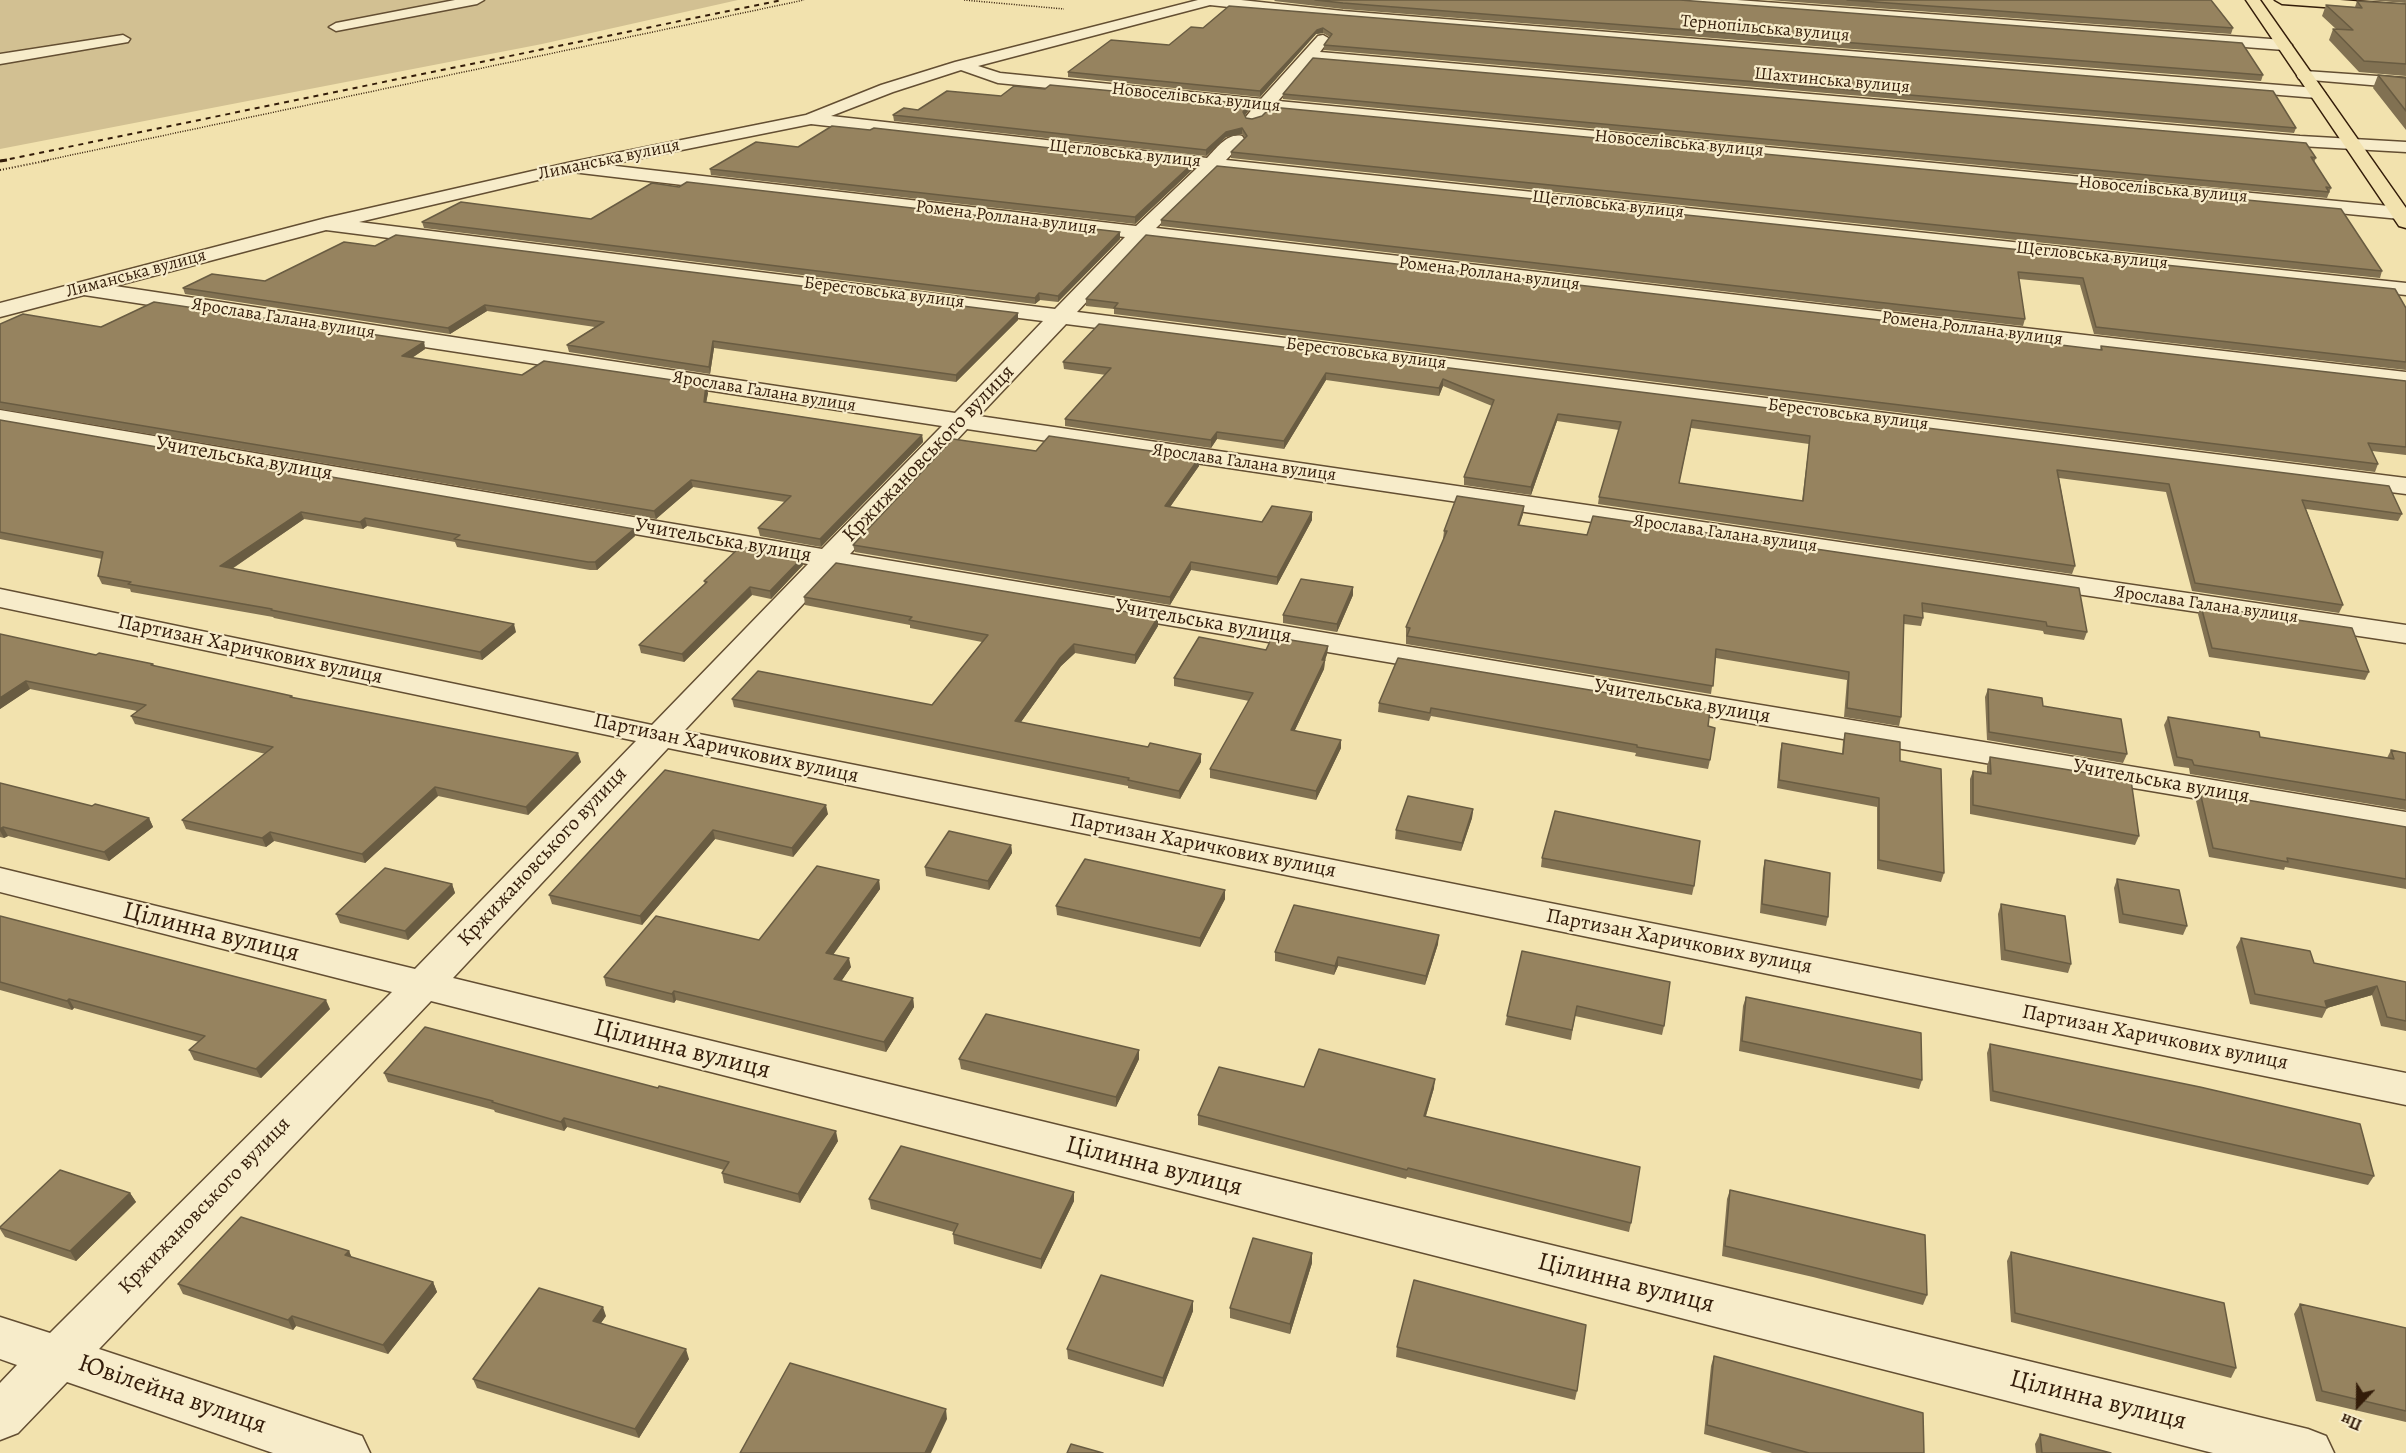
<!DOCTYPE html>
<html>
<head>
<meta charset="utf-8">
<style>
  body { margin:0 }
  #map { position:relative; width:2406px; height:1453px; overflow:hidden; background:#f2e2ae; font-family:Alegreya,serif }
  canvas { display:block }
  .north { position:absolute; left:2328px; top:1375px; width:60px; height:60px; -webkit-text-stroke:4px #f7ecca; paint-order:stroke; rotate:202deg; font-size:16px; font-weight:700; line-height:24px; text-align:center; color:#331c09 }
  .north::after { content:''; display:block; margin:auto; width:21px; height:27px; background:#331c09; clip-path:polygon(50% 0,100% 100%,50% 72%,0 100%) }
</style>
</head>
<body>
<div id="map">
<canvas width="2406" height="1453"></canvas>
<div class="north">Пн</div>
</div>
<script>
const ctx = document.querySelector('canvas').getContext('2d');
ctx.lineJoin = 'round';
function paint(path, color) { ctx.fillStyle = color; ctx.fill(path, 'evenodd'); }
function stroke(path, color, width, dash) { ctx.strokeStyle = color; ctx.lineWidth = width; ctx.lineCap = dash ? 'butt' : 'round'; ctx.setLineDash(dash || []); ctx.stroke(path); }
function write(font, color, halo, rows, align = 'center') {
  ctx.font = font + ' Alegreya,serif'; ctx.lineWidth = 4.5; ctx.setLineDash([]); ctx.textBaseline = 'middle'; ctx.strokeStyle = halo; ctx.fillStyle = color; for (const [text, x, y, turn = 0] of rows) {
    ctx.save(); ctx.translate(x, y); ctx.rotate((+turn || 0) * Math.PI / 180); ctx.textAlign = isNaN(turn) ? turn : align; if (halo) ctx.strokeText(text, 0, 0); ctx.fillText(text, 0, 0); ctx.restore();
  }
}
paint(new Path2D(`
  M0,0H738L542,44L0,149Z`), '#d2c092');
const minor = new Path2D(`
  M455,0H484L477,4L336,31L329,27L336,23Z
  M1198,0H1241L1343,11L2317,88L2325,93L2317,98L1343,19L1210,5L978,66L1000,73L1261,99L1318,36L1323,35L1330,39L1320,52L2300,136L2406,142V152L2300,146L1312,61L1278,101L2400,207L2406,209V217L2400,219L1270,110C1263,118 1259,124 1248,122L1245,118L1253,108L998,83L961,70L893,92L831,116L1207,158C1217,148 1227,133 1242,136L1245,140L1226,160L2406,283V295L1216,170L1156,228L2406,372V386L1145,239L1077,312L2406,478V494L1066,324L979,416L2406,625V643L967,429L850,554L2406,812V834L836,569L684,731L2406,1073V1105L668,748L453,978L2308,1429L2326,1436L2334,1453H2213L431,1001L99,1349L362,1436L370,1453H273L67,1382L18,1433L0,1440V1383L17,1365L0,1359V1317L50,1333L392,992L0,892V868L415,969L636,741L0,607V589L652,725L808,564L0,424V410L822,549L942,426L84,295L0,317V303L326,218L572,162L806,115L881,85L955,62ZM811,124L1197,168L1136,226L607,165ZM572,172L1125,237L1055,309L359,222ZM326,230L1043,321L955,413L115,286Z
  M1673,0H1737L2284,40L2292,45L2284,50L1680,4Z
  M123,35L130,39L128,42L0,64V54Z
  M2305,71L2406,78V88L2299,79L2297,76L2299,73Z`);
const major = new Path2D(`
  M2246,0H2260L2406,208V228L2399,226Z
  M2275,0H2340L2406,5V13L2282,4Z`);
stroke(minor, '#634e32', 3);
stroke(major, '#331c09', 3);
stroke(new Path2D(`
  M964,0L1064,9
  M43,161L804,0`), '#331c09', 1.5, [1, 1.5]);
stroke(new Path2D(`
  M0,170L50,160`), '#331c09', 2, [1, 2]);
paint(minor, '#f7ecca');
paint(major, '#f2e2ae');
stroke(new Path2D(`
  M0,161L782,0`), '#331c09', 2, [5, 5]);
stroke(new Path2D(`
  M0,161L7,160`), '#331c09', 3, [7, 7]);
paint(new Path2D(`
  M1275,0H1680L2263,75L2261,81L1343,9L1274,1Z
  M1768,0H2211L2233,28L2231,34Z
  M2367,0H2406V3Z
  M2357,1L2406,4V76L2359,72L2329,40L2333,29H2336L2322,16L2326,5L2355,7Z
  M1229,6L2296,128L2294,133L1324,50V45L1330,37L1323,33L1316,34L1260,97L1068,77V72L1169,45L1203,28Z
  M2378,75L2406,78V130L2373,88Z
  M1045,89L1249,104V110L1245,115L1246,118L1252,119L2382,271L2380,278L1231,158V152L1245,138L1242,134L1226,137L1206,156L894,121L893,115L918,110Z
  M1283,94L2316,158L2314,162L2331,188L2327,198L1283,99Z
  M870,130L1192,164V170L1135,224L711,175L710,169Z
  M1217,166L2406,308V370L2094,334L2080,285L2019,279L2025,319L2023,326L1161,226V220Z
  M591,219L1120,239L1058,302L1040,300L1035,304L424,228L422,222Z
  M375,246L1018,313V320L956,382L714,348L710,374L569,352L567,345L595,327L487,311L450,334L185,294L183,288L265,281Z
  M1086,299L2028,341L2100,350L2101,346L2406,381V455L2372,451L2378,464L2375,472L1114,314V309L1086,306Z
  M0,324L101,327L424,342L425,349L412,358L522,375L708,393L706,402L922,435L923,442L821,547L760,536L758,528L785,502L693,487L656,519L0,409Z
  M1099,324L2402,514L2398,521L2306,509L2343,605L2339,613L2192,591L2166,492L2059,478L2075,566L2072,574L1598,504L1599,497L1619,430L1557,421L1531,495L1464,485V477L1492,406L1443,386L1439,396L1326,380L1284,449L1217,439L1211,448L1065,426V419L1106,375L1064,369L1063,362ZM1691,428L1809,444L1802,501L1679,483Z
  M0,420L635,536L597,570H590L457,547L455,542L367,526L363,529L304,519L232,569L516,632L482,660L274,618L273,617L131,592L130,589L102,584L98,576L102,559L0,539Z
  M1036,451L1199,466L1170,507L1262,522L1312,512V520L1277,585L1191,570L1170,605L855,552L853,545Z
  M1524,506L1523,514L1519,525L1587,535L1593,516L2087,632L2084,640L2044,634L2043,631L1923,612V618L1921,626L1904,624L1901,717L1899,726L1844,717L1847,680L1716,658L1711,694L1406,644V627L1444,539H1443L1444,531Z
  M803,565L771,599L752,595L684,662L641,653L639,645L705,584L704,581Z
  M1353,595L1337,632L1283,623V615Z
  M804,597L1158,626L1135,664L1075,653L1061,666L1021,722L1201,762L1180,799L1128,788V786L734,707L732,699L932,705L982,642L910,628V625L805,605Z
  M2201,606L2369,672L2365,680L2209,657L2198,614Z
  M0,634L96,655L153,666L581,762L528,815L438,796L365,863L274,841L266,847L186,829L182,820L266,754L135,724L131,716L137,711L30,689L0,709Z
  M1328,646L1327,654L1325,660L1324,669L1295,730L1341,748L1316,800L1210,778V769L1249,701L1174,686V678L1266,650Z
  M1988,689L2043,706L2127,754L2123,763L1987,740L1985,697Z
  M1379,703L1708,726L1710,760L1708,769L1635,756L1636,753L1431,716L1429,721L1378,712Z
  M2168,717L2260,737L2387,758L2391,750L2406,753V810L2190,774L2189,768L2174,766L2164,725Z
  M1845,733L1900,761L1944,873L1941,882L1877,869V807L1777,788L1780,752L1782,743L1842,754L1843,741Z
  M1990,757L2139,836L2135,845L1970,814V779L1973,771L1987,773V766Z
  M665,770L828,814L793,857L715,839L642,925L552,904L549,895Z
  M0,783L92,806L149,818L153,827L109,861L8,836L4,838L0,837Z
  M2200,792L2406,827V889L2285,867L2284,870L2209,857L2196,801Z
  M1473,809L1472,818L1461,851L1395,839L1396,830Z
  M1011,845L1012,853L989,890L926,876L925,867Z
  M1542,858L1694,886L1692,895L1541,867Z
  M1765,860L1828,917L1826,926L1760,913L1763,869Z
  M2117,879L2187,926L2183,935L2119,923L2114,888Z
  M879,880L880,889L833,954L851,967L841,981L913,998L914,1007L886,1052L676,1000L674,1003L606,986L604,977L759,940Z
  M452,884L455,893L408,940L340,923L336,914Z
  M1225,899L1200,947L1057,915L1056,906Z
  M2001,904L2071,964L2068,973L2001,960L1998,914Z
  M0,916L330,1009L261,1078L194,1060L189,1050L199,1042L74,1008L72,1010L0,990Z
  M2241,938L2314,963L2406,982V1031L2381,1026L2372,995L2327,1008L2322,1018L2250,1004L2236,947Z
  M1438,944L1425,985L1338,966L1334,975L1275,961V952Z
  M1522,951L1664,1026L1662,1035L1575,1016L1571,1040L1505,1025Z
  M1746,997L1922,1080L1919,1089L1739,1051L1743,1006Z
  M1990,1044L2374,1176L2368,1185L1990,1101L1987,1053Z
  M959,1059H1139L1116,1107L961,1069Z
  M384,1073L838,1141L800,1203L724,1183L722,1173L724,1170L567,1127L564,1131L495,1112L494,1110L388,1082Z
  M1304,1087L1434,1088L1426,1116L1631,1223L1629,1232L1407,1177L1406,1179L1198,1125V1115Z
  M1730,1190L1927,1295L1923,1305L1813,1277L1722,1256L1727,1199Z
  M1074,1192V1201L1041,1269L954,1244L953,1234L954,1232L871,1209L869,1199Z
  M130,1193L136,1202L76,1261L5,1237L0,1229V1227Z
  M349,1251L351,1257L433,1282L437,1292L388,1354L296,1326L293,1330L183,1294L178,1284Z
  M2011,1252L2236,1368L2231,1378L2011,1322L2007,1261Z
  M1312,1253V1263L1290,1334L1230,1318V1308Z
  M1193,1301V1311L1163,1387L1068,1359L1067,1349Z
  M2300,1304L2406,1328V1422L2316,1401L2294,1314Z
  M606,1316L601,1323L689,1359L639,1438L477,1388L473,1379Z
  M1397,1347L1577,1391L1575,1400L1396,1357Z
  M1714,1356L1924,1453H1772L1704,1434L1711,1366Z
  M2040,1434L2111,1453H2036L2035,1444Z`), '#817152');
paint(new Path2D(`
  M1323,28V33L1316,34L1260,97V91L1317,30Z
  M1249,104V110L1243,118V112Z
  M1242,128V134L1226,137L1206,156V150L1226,132Z
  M1192,164V170L1135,224V217Z
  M1120,232V239L1058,302V296Z
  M1039,293L1040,300L1035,304V298Z
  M485,305L487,311L450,334L448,328Z
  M1018,313V320L956,382V375Z
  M713,341L714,348L710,374L709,367Z
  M424,342L425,349L404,363L402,356Z
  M1326,373V380L1284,449V441Z
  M1443,379V386L1439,396V388Z
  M706,385L708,393L705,409L704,402Z
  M1558,414L1557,421L1531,495V487Z
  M1217,432V439L1211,448V440Z
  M922,435L923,442L821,547L820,539Z
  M1199,458V466L1165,514V506Z
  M691,480L693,487L656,519L654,511Z
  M1524,506L1523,514L1517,532L1518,525Z
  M301,512L304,519L224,574L220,566Z
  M1312,512V520L1277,585V577Z
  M365,518L367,526L363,529L360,522Z
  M634,529L635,536L597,570L595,562Z
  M802,558L803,565L771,599L770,591Z
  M1191,562V570L1170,605V597Z
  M750,587L752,595L684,662L682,654Z
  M1353,587V595L1337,632V624Z
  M1158,617V626L1135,664V655Z
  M514,624L516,632L482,660L480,652Z
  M1074,644L1075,653L1061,666L1016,729L1015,721L1060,658Z
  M1328,646L1327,654L1325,660L1324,669L1291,738V730Z
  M26,681L30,689L0,709V698Z
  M1341,740V748L1316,800V791Z
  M578,753L581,762L528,815L526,807Z
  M1201,754V762L1180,799L1179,791Z
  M435,787L438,796L365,863L362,854Z
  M826,805L828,814L793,857L792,848Z
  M1473,809L1472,818L1461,851L1462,843Z
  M149,818L153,827L109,861L104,852Z
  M3,827L8,836L4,838L0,831V829Z
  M713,830L715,839L642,925L640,916Z
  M270,832L274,841L266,847L262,838Z
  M1011,845L1012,853L989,890L988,881Z
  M879,880L880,889L828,962L826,953Z
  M452,884L455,893L408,940L405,931Z
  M1225,890V899L1200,947V938Z
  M1439,935L1438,944L1425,985L1426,976Z
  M1338,957V966L1334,975L1335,966Z
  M849,958L851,967L836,989L834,979Z
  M2377,986L2372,995L2327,1008L2325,1001Z
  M674,991L676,1000L674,1003L672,994Z
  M913,998L914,1007L886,1052L884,1042Z
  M69,999L74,1008L72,1010L67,1001Z
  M326,1000L330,1009L261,1078L256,1069Z
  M1139,1050V1059L1116,1107V1097Z
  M1435,1079L1434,1088L1423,1125L1424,1116Z
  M564,1118L567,1127L564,1131L561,1122Z
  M836,1131L838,1141L800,1203L798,1194Z
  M1074,1192V1201L1041,1269V1259Z
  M130,1193L136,1202L76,1261L70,1251Z
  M349,1251L353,1260L345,1255Z
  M1312,1253V1263L1290,1334V1324Z
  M433,1282L437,1292L388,1354L383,1345Z
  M1193,1301V1311L1163,1387V1378Z
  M603,1307L606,1316L596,1330L593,1321Z
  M292,1316L296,1326L293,1330L288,1320Z
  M686,1349L689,1359L639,1438L635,1429Z
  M946,1409L947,1419L931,1453H925Z`), '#695c42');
const building = new Path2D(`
  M1315,0H1680L2242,43L2263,75L1343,3Z
  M1847,0H2211L2233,28Z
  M2357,1L2406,4V64L2364,61L2333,29L2353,30L2326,5L2362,8Z
  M1229,6L2273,91L2296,128L1324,45L1332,34L1323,28L1317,30L1260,91L1068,72L1111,40L1169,45L1191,27L1203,28Z
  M1313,58L2306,143L2316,158L2311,157L2331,188L2326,187L2329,192L1283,94Z
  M2378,75L2406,78V111Z
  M1050,85L1249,104L1243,112L1246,118L1252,119L1262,116L1271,107L2341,209L2382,271L1231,152L1247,136L1242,128L1226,132L1206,150L893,115L904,108L918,110L947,91L1001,96L1014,86L1045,89Z
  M832,126L870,130L874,128L1192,164L1135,217L710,169L756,142L798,147Z
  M1217,166L2395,289L2406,308V362L2096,327L2083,278L2018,272L2025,319L1161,220Z
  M687,182L1120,232L1058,296L1039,293L1035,298L422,222L461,202L591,219L652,183L679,187Z
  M396,235L1018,313L956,375L713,341L709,367L567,345L604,322L485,305L448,328L183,288L212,274L265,281L344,242L375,246Z
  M1146,235L2027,337L2028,341L2102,350L2101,346L2406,381V447L2368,443L2378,464L1114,308L1118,303L1086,299Z
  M154,302L424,342L402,356L522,375L544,361L706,385L704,402L922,435L820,539L758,528L791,496L691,480L654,511L0,402V324L23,314L101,327Z
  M1099,324L2389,486L2402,514L2302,500L2343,605L2195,583L2169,484L2057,470L2075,566L1599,497L1621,422L1558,414L1531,487L1464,477L1494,400L1443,379L1439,388L1326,373L1284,441L1217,432L1211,440L1065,419L1111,368L1063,362ZM1692,420L1810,436L1803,501L1679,483Z
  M0,420L634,529L595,562H588L454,539L460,535L365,518L360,522L301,512L220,566L514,624L480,652L271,610L272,609L128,584L131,582L98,576L103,552L0,532Z
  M1049,436L1199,458L1165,506L1262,522L1272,506L1312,512L1277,577L1191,562L1170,597L853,545L953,439L1036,451Z
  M1457,496L1524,506L1518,525L1587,535L1593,516L2079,588L2087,632L2047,626L2046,622L1922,603L1923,618L1904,615L1901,717L1847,708L1849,672L1716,649L1713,686L1407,636L1410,628L1406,627L1447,531H1444Z
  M740,547L802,558L770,591L750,587L682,654L639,645L707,582L704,581Z
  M836,563L1158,617L1135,655L1074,644L1060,658L1015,721L1148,747L1150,743L1201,754L1179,791L1128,780L1129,778L732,699L758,671L932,705L988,635L909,620L912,617L804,597Z
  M1301,579L1353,587L1337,624L1283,615Z
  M2201,606L2352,628L2369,672L2212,648Z
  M0,634L96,655L99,653L153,664L151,665L292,696L290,697L578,753L526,807L435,787L362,854L270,832L262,838L182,820L273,747L131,716L146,705L26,681L0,698Z
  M1199,637L1266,650L1272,637L1328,646L1322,660H1325L1291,730L1341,740L1316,791L1210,769L1253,693L1174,678Z
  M1398,658L1710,710L1708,726L1715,728L1710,760L1637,747V745L1431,708L1430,713L1379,703Z
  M1988,689L2042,698L2043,706L2121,719L2127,754L1989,732Z
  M2168,717L2259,732L2260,737L2394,759L2391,750L2406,753V800L2194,765L2192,760L2177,757Z
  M1845,733L1900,742V761L1941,769L1944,873L1879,860V798L1779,780L1782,743L1843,754Z
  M1990,757L2131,780L2139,836L1973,805V771L1991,774Z
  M665,770L826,805L792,848L713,830L640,916L549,895Z
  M0,783L92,806L95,804L149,818L104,852L3,827L0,829Z
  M2200,792L2406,827V879L2287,858L2288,862L2213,848Z
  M1408,796L1473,809L1462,843L1396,830Z
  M1555,811L1700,841L1694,886L1542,858Z
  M949,831L1011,845L988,881L925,867Z
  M1085,859L1225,890L1200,938L1056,906Z
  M1765,860L1830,873L1828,917L1762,904Z
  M817,866L879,880L826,953L849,958L834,979L913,998L884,1042L674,991L672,994L604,977L656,916L759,940Z
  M385,868L452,884L405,931L336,914Z
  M2117,879L2179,890L2187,926L2123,914Z
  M2001,904L2065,916L2071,964L2005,950Z
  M1294,905L1439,935L1426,976L1338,957L1335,966L1275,952Z
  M0,916L326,1000L256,1069L189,1050L205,1036L69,999L67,1001L0,982Z
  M2241,938L2310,951L2314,963L2406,982V1021L2387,1017L2377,986L2325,1001L2327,1008L2255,994Z
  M1522,951L1670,982L1664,1026L1577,1006L1572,1030L1507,1016Z
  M1746,997L1921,1033L1922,1080L1742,1041Z
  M986,1014L1139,1050L1116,1097L959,1059Z
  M425,1027L658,1088L659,1086L836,1131L798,1194L722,1173L729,1162L564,1118L561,1122L492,1102L493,1101L384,1073Z
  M1990,1044L2200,1087L2360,1124L2374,1176L1993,1091Z
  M1319,1049L1435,1079L1424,1116L1640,1167L1631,1223L1408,1168L1407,1170L1198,1115L1219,1067L1304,1087Z
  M901,1146L1074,1192L1041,1259L953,1234L958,1224L869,1199Z
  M60,1170L130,1193L70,1251L0,1228V1227Z
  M1730,1190L1925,1235L1927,1295L1816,1268L1725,1246Z
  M241,1217L349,1251L345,1255L433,1282L383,1345L292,1316L288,1320L178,1284Z
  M1253,1238L1312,1253L1290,1324L1230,1308Z
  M2011,1252L2224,1303L2236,1368L2015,1313Z
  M1101,1275L1193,1301L1163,1378L1067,1349Z
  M1414,1280L1586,1325L1577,1391L1397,1347Z
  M539,1288L603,1307L593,1321L686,1349L635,1429L473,1379Z
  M2300,1304L2406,1328V1411L2322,1391Z
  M1714,1356L1923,1413L1924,1453H1809L1707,1425Z
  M790,1363L946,1409L925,1453H740Z
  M2040,1434L2111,1453H2042Z
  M1071,1444L1103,1453H1067Z`);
paint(building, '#96835f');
stroke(building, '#695c42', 1.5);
write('18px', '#331c09', '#f7ecca', [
  ["Тернопільська вулиця",1765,29,5],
  ["Шахтинська вулиця",1832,81,5],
  ["Новоселівська вулиця",1196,98,6],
  ["Новоселівська вулиця",1679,144,5],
  ["Щегловська вулиця",1125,154,6],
  ["Лиманська вулиця",609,160,-12],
  ["Новоселівська вулиця",2163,190,5],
  ["Щегловська вулиця",1608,205,6],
  ["Ромена Роллана вулиця",1006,218,7],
  ["Щегловська вулиця",2092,256,6],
  ["Лиманська вулиця",136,274,-15],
  ["Ромена Роллана вулиця",1489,274,7],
  ["Берестовська вулиця",884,293,7],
  ["Ярослава Галана вулиця",283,319,9],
  ["Ромена Роллана вулиця",1972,329,7],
  ["Берестовська вулиця",1366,354,7],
  ["Ярослава Галана вулиця",764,392,9],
  ["Берестовська вулиця",1848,415,7],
  ["Ярослава Галана вулиця",1244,463,8],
  ["Ярослава Галана вулиця",1725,534,8],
  ["Ярослава Галана вулиця",2206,605,8]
]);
write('21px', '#331c09', '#f7ecca', [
  ["Кржижановського вулиця",929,454,-46],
  ["Учительська вулиця",244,459,10],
  ["Учительська вулиця",723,541,10],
  ["Учительська вулиця",1203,622,10],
  ["Партизан Харичкових вулиця",250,650,12],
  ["Учительська вулиця",1682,702,10],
  ["Партизан Харичкових вулиця",726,749,12],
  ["Учительська вулиця",2161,782,10],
  ["Партизан Харичкових вулиця",1203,846,11],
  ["Кржижановського вулиця",543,857,-47],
  ["Партизан Харичкових вулиця",1679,942,11],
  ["Партизан Харичкових вулиця",2155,1038,11],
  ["Кржижановського вулиця",205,1206,-46]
]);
write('26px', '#331c09', '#f7ecca', [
  ["Цілинна вулиця",211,933,14],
  ["Цілинна вулиця",682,1050,14],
  ["Цілинна вулиця",1154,1167,14],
  ["Цілинна вулиця",1626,1284,14],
  ["Ювілейна вулиця",172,1395,19],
  ["Цілинна вулиця",2098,1401,14]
]);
</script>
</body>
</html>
